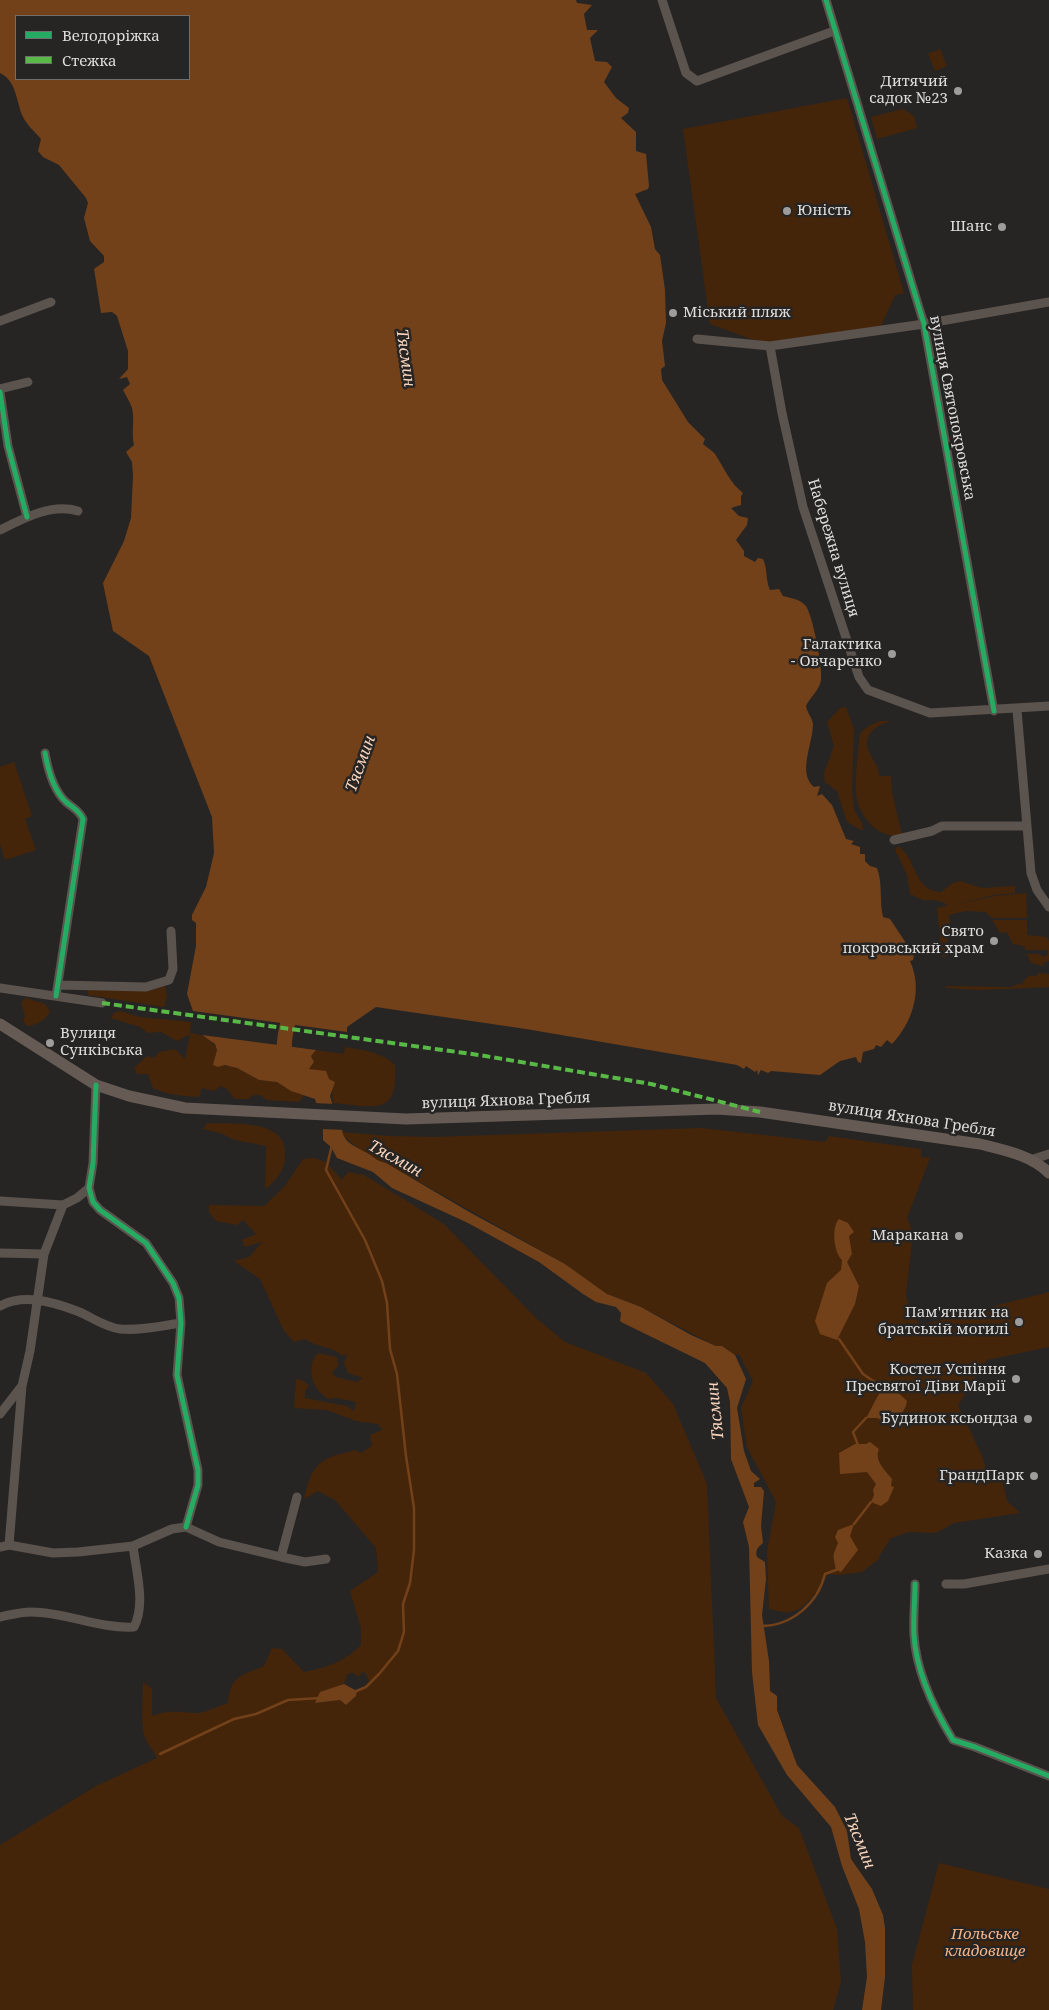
<!DOCTYPE html>
<html>
<head>
<meta charset="utf-8">
<style>
  body { margin:0 }
  #map { position:relative; width:1049px; height:2010px; overflow:hidden; background:#262524; font-family:"Noto Serif",serif }
  canvas { display:block }
  .legend { position:absolute; left:15px; top:15px; width:175px; height:65px; box-sizing:border-box; background:#272523; border:1px solid #706f6d; margin:0; padding:6px 9px; list-style:none; font-size:15px; color:#dedddc }
  .legend li { display:flex; align-items:center; gap:10px; height:25px }
  .legend b { width:25px; border:1px solid #706f6d }
</style>
</head>
<body>
<div id="map">
<canvas width="1049" height="2010"></canvas>
<ul class="legend">
<li><b style="height:6px;background:#26ab63"></b>Велодоріжка</li>
<li><b style="height:6px;background:#58b947"></b>Стежка</li>
</ul>
</div>
<script>
const ctx = document.querySelector('canvas').getContext('2d');
ctx.lineJoin = 'round';
function paint(path, color) { ctx.fillStyle = color; ctx.fill(path, 'evenodd'); }
function stroke(path, color, width, dash) { ctx.strokeStyle = color; ctx.lineWidth = width; ctx.lineCap = dash ? 'butt' : 'round'; ctx.setLineDash(dash || []); ctx.stroke(path); }
function write(font, color, halo, rows, align = 'center') {
  ctx.font = font + ' "Noto Serif",serif'; ctx.lineWidth = 5; ctx.setLineDash([]); ctx.textBaseline = 'middle'; ctx.strokeStyle = halo; ctx.fillStyle = color; for (const [text, x, y, turn = 0] of rows) {
    ctx.save(); ctx.translate(x, y); ctx.rotate((+turn || 0) * Math.PI / 180); ctx.textAlign = isNaN(turn) ? turn : align; if (halo) ctx.strokeText(text, 0, 0); ctx.fillText(text, 0, 0); ctx.restore();
  }
}
paint(new Path2D(`
  M940,49L947,66L935,71L928,54Z
  M847,98L904,293L895,295L881,326L762,343L710,324L683,129Z
  M903,109L914,116L917,128L877,139L871,117Z
  M846,707L854,729L852,790L854,809L862,823L863,831L847,822L837,791L825,782L824,773L834,746L827,722L840,708Z
  M880,721H892C875,725 861,735 870,754C874,763 879,765 879,776H891L892,792L902,835C881,840 862,820 857,800C854,784 858,750 860,733L869,726Z
  M14,762L32,816L25,819L36,850L5,860L0,844V767Z
  M898,846C917,858 913,891 941,892L953,883L960,881L982,888L1015,886V893L994,895L953,905L995,896L1026,893L1027,918H992L985,912L966,911L949,915L950,927H958V931L948,938L946,957H942L937,908L948,905C937,899 934,900 923,900L910,894L907,875L895,850Z
  M992,920H1027V935L1047,937L1049,941V961L1043,963V966L1031,963L1027,954H1039L1044,957L1048,954L1047,950H1026L1024,946L1013,944L1007,932L1000,933Z
  M1038,973L1049,974V987L980,990L946,988V986L1011,987L1021,983L1023,986V981L1029,976H1037Z
  M165,986L167,996L164,1007L88,995V990L147,991Z
  M26,998L45,1004L50,1011C47,1019 36,1026 27,1026L23,1021L25,1016L21,1002Z
  M120,1011L140,1017L191,1022L190,1033C202,1035 212,1038 217,1050L215,1056L218,1067C232,1062 245,1073 257,1079C263,1082 270,1080 277,1082C286,1085 294,1092 304,1095L299,1102L267,1100L260,1095H254L248,1099H235L227,1089L221,1086L214,1091L202,1088L199,1097C183,1096 168,1095 153,1088L148,1074H137L134,1068L147,1056L154,1058L159,1052L175,1049L185,1059L190,1034L177,1041L161,1032L148,1033L140,1027L111,1018L114,1013Z
  M345,1047C362,1050 382,1052 395,1065C399,1118 372,1106 333,1103L332,1088L309,1069L314,1062L311,1056L316,1050L344,1054Z
  M207,1123C228,1124 273,1120 283,1142C285,1146 285,1153 285,1158C285,1169 274,1184 265,1189L266,1146L235,1140L220,1133L203,1129Z
  M702,1128L825,1142L829,1136L921,1149V1157L930,1158L907,1218L913,1233L906,1295L909,1308L920,1325L1049,1292V1347L987,1360L958,1405L982,1456L990,1480L1002,1478L1007,1501L1020,1513L954,1523L936,1533L909,1532L891,1538L880,1555L879,1559L862,1572L839,1575L828,1574C819,1587 807,1611 789,1612C782,1613 775,1610 769,1609L767,1552L776,1502L747,1447L741,1408L753,1381L739,1354L735,1355L722,1346H716L641,1307L607,1294L565,1264L386,1163L375,1161L342,1135V1132L388,1136L434,1137Z
  M314,1158L326,1162L342,1180L348,1172L364,1175L444,1224L537,1319L565,1342L646,1373L673,1404L707,1484L716,1698L782,1816L799,1828L837,1929L841,1982L833,2010H0V1845L96,1786L157,1758C154,1750 148,1745 145,1738C140,1721 143,1700 143,1682L152,1689V1716C167,1710 178,1712 194,1713C204,1714 218,1706 228,1703C230,1675 242,1676 264,1666L272,1648L282,1649L304,1672C326,1668 346,1661 361,1645V1628L350,1591L378,1572L376,1548L335,1500L318,1491L304,1499C312,1462 321,1458 356,1450L361,1453L372,1446L370,1435L382,1430L378,1424L356,1421L327,1410L294,1408L296,1379L304,1381L309,1386L305,1391V1398L347,1406L354,1411L356,1402L337,1398L328,1399C324,1395 318,1392 316,1387C310,1377 309,1361 318,1353L337,1357L338,1366L332,1373L336,1377L357,1382L363,1378L348,1373L344,1363L347,1355H341C329,1345 318,1348 305,1339L294,1342L284,1331L260,1279L234,1261L249,1257L262,1242L245,1247L242,1240L256,1234L243,1220L237,1225L216,1221L209,1212V1205L264,1206L285,1186L303,1159ZM364,1671L370,1683L357,1691L356,1696L346,1705L340,1700L316,1703L331,1689L344,1684L347,1675L352,1672L358,1677Z
  M939,1863L1049,1889V2010H913L912,1965Z`), '#45250a');
paint(new Path2D(`
  M0,0H576L577,3L592,5L584,14L587,30H598L590,38L595,61L607,62L612,67L604,82L616,98L629,108L628,113L621,118L636,132V151L646,154L649,186L648,189L635,194L651,227L655,249L660,255L665,290L666,323L662,341L665,366L661,369L662,380L688,422L705,439L703,444C706,447 712,450 715,454C724,468 730,483 743,493L741,496V505L731,508L739,516L748,518L747,525L736,540L744,551V556L755,562L758,558L763,559C768,570 765,579 770,590L779,589L783,596C791,598 799,599 805,605C812,611 823,669 821,680C819,691 810,697 806,706C807,713 812,717 813,724C813,744 797,773 814,787L820,786L817,796L822,794L832,805L846,839L854,841L851,844L860,847V854H865V861L870,866L877,868C883,884 879,900 883,917L890,919L914,955L913,960L910,961C923,989 913,1022 892,1044L887,1040L881,1047L876,1045L874,1049L863,1052L861,1063L858,1062L856,1057L840,1061L820,1075L771,1071L768,1073L761,1070L758,1075L757,1070L755,1072L746,1066L744,1069L737,1065L526,1029L376,1007L347,1027V1032L193,1011L187,994L196,946V923L192,920V915L206,887L214,853L212,817L149,656L113,631L103,583L124,541L131,518L133,476L132,462L126,452L134,445C131,432 135,421 132,408C130,402 126,396 123,390L130,384L127,377L119,379L128,369V351L117,316L112,312L101,313L94,269L104,262V256L90,241L84,218L88,203L86,198L59,165L43,157L38,151L41,139C35,132 27,125 23,117C16,102 17,81 0,73ZM16,16H189V79H16Z
  M202,1035L316,1050L311,1056L314,1062L309,1069L326,1071L329,1079L335,1082L330,1096L339,1127L342,1128C342,1142 355,1146 365,1152C374,1156 375,1161 386,1163L471,1213L565,1264L607,1294L641,1307L691,1335L716,1346H722L735,1355L746,1379L737,1408L744,1451L751,1471L760,1479L754,1483V1487H761L764,1491L761,1526L763,1543C758,1547 755,1550 757,1557L765,1562L766,1579L762,1615L769,1661L770,1691L777,1696V1710L797,1765L835,1807L847,1831L851,1859L872,1889L883,1915L885,1928V1977L881,2010H862L867,1977L865,1942L859,1909L842,1866L831,1827L787,1775L758,1725L752,1672L749,1547L743,1522L749,1507L731,1459L730,1402L727,1388L705,1363L623,1323L620,1321L621,1313L616,1307L596,1302L583,1294L539,1262L468,1223L392,1188L373,1172L337,1158L331,1147L323,1140V1130L315,1099L291,1091L277,1082L259,1080L237,1068L225,1065L218,1067L213,1065L217,1050L215,1044Z
  M839,1219L848,1223L854,1232L849,1236L852,1254L847,1262L859,1286L855,1304L837,1340L820,1334L815,1321L827,1283L841,1270L842,1260C834,1253 831,1227 839,1219Z
  M889,1384L907,1401C905,1414 897,1417 886,1422L877,1418H866C873,1407 878,1390 889,1384Z
  M870,1442L879,1449C874,1461 885,1470 892,1479L891,1486L894,1487L888,1501L881,1506L871,1502L874,1495L873,1490L876,1484L867,1472L840,1474L839,1453L855,1444H866Z
  M854,1524L850,1536L858,1550L841,1572L836,1570C833,1553 832,1558 838,1543L835,1537L838,1530Z
  M344,1684L357,1691L356,1696L346,1705L340,1700L315,1703L320,1692Z`), '#724119');
paint(new Path2D(`
  M314,1103L335,1104L341,1125L344,1126L345,1130L321,1129Z`), '#262524');
stroke(new Path2D(`
  M332,1145L326,1170L365,1240L382,1281L387,1303L390,1349L397,1374L406,1456L414,1508V1550L410,1583L403,1604L404,1632L398,1651L379,1674L366,1687L354,1692
  M839,1339L863,1374L882,1387
  M858,1445L853,1432L866,1418
  M854,1524L871,1502
  M761,1626C792,1626 818,1603 825,1574L836,1570
  M160,1754L234,1719L256,1714L288,1700L320,1698`), '#724119', 2.5);
stroke(new Path2D(`
  M286,1065C281,1045 287,1024 293,1005`), '#724119', 15);
stroke(new Path2D(`
  M662,0L686,73L697,81L834,31
  M826,0L924,324L994,711
  M0,321L51,302
  M697,339L770,346L924,324L1049,302
  M770,346L782,413L803,507L859,677L868,690L930,713L1049,706
  M0,389L28,382
  M0,392L8,446L27,517
  M0,530C24,518 52,503 78,511
  M1017,710L1031,873L1037,890L1049,907
  M45,753C48,770 53,790 66,802C73,808 79,810 83,819L56,996
  M894,840L932,831L942,826H1027
  M58,985L146,987L169,980L173,969L171,931
  M0,988L102,1003
  M96,1085L93,1163L89,1188L93,1202L100,1210L146,1243L173,1283L179,1298L181,1323L177,1375L198,1470V1485L186,1527
  M1030,1160L1049,1154
  M0,1201L63,1205L77,1198L89,1188
  M0,1253L44,1254
  M0,1306C24,1293 53,1302 77,1311C92,1317 104,1327 120,1329C139,1331 161,1326 181,1323
  M0,1414L21,1387
  M9,1545L22,1386L30,1351L44,1254L63,1205
  M0,1547L9,1545L53,1553L78,1552L133,1546L172,1529L186,1527L219,1542L281,1557L305,1562L326,1559
  M281,1557L297,1497
  M915,1584C915,1601 913,1618 914,1635C916,1672 934,1709 953,1740L975,1747L1049,1776
  M946,1584H964L1049,1569
  M0,1617C10,1615 20,1612 31,1612C66,1612 99,1629 134,1627C146,1604 136,1571 133,1546`), '#5b534e', 9);
stroke(new Path2D(`
  M0,1024L96,1085L129,1096L185,1108L406,1119L717,1109L760,1112L980,1144C1004,1150 1031,1155 1049,1173`), '#665b54', 11);
stroke(new Path2D(`
  M102,1003L479,1055L651,1084L760,1112`), '#58b947', 4, [8, 4]);
stroke(new Path2D(`
  M826,0L924,324L994,711
  M0,392L8,446L27,517
  M45,753C48,770 53,790 66,802C73,808 79,810 83,819L56,996
  M96,1085L93,1163L89,1188L93,1202L100,1210L146,1243L173,1283L179,1298L181,1323L177,1375L198,1470V1485L186,1527
  M915,1584C915,1601 913,1618 914,1635C916,1672 934,1709 953,1740L975,1747L1049,1776`), '#26ab63', 5);
for (const [x, y, r, color] of [
  [958,91,5,"#9e9d9c"],
  [787,211,5,"#9e9d9c"],
  [1002,227,5,"#9e9d9c"],
  [673,313,5,"#9e9d9c"],
  [892,654,5,"#9e9d9c"],
  [994,941,5,"#9e9d9c"],
  [50,1043,5,"#9e9d9c"],
  [959,1236,5,"#9e9d9c"],
  [1019,1322,5,"#9e9d9c"],
  [1016,1379,5,"#9e9d9c"],
  [1028,1419,5,"#9e9d9c"],
  [1034,1476,5,"#9e9d9c"],
  [1038,1554,5,"#9e9d9c"]
]) { const dot = new Path2D(); dot.arc(x, y, r, 0, 2 * Math.PI); ctx.fillStyle = color; ctx.fill(dot); stroke(dot, '#272523', 2); }
write('15px', '#dedddc', '#272523', [
  ["Дитячий",948,82],
  ["садок №23",948,99],
  ["Юність",797,211,"left"],
  ["Шанс",992,227],
  ["Міський пляж",683,313,"left"],
  ["Галактика",882,645],
  ["- Овчаренко",882,662],
  ["Свято",984,932],
  ["покровський храм",984,949],
  ["Вулиця",60,1034,"left"],
  ["Сунківська",60,1051,"left"],
  ["Маракана",949,1236],
  ["Пам'ятник на",1009,1313],
  ["братській могилі",1009,1330],
  ["Костел Успіння",1006,1370],
  ["Пресвятої Діви Марії",1006,1387],
  ["Будинок ксьондза",1018,1419],
  ["ГрандПарк",1024,1476],
  ["Казка",1028,1554]
], 'right');
write('15px', '#dedddc', '#272523', [
  ["вулиця Святопокровська",952,408,79],
  ["Набережна вулиця",833,548,73],
  ["вулиця Яхнова Гребля",506,1101,-2],
  ["вулиця Яхнова Гребля",912,1119,9]
]);
write('italic 15px', '#f8b587', '#272523', [
  ["Польське",985,1935],
  ["кладовище",985,1952]
]);
write('italic 16px', '#f7d4bd', '#272523', [
  ["Тясмин",405,358,82],
  ["Тясмин",361,764,-70],
  ["Тясмин",395,1159,29],
  ["Тясмин",716,1411,-96],
  ["Тясмин",859,1841,68]
]);
</script>
</body>
</html>
